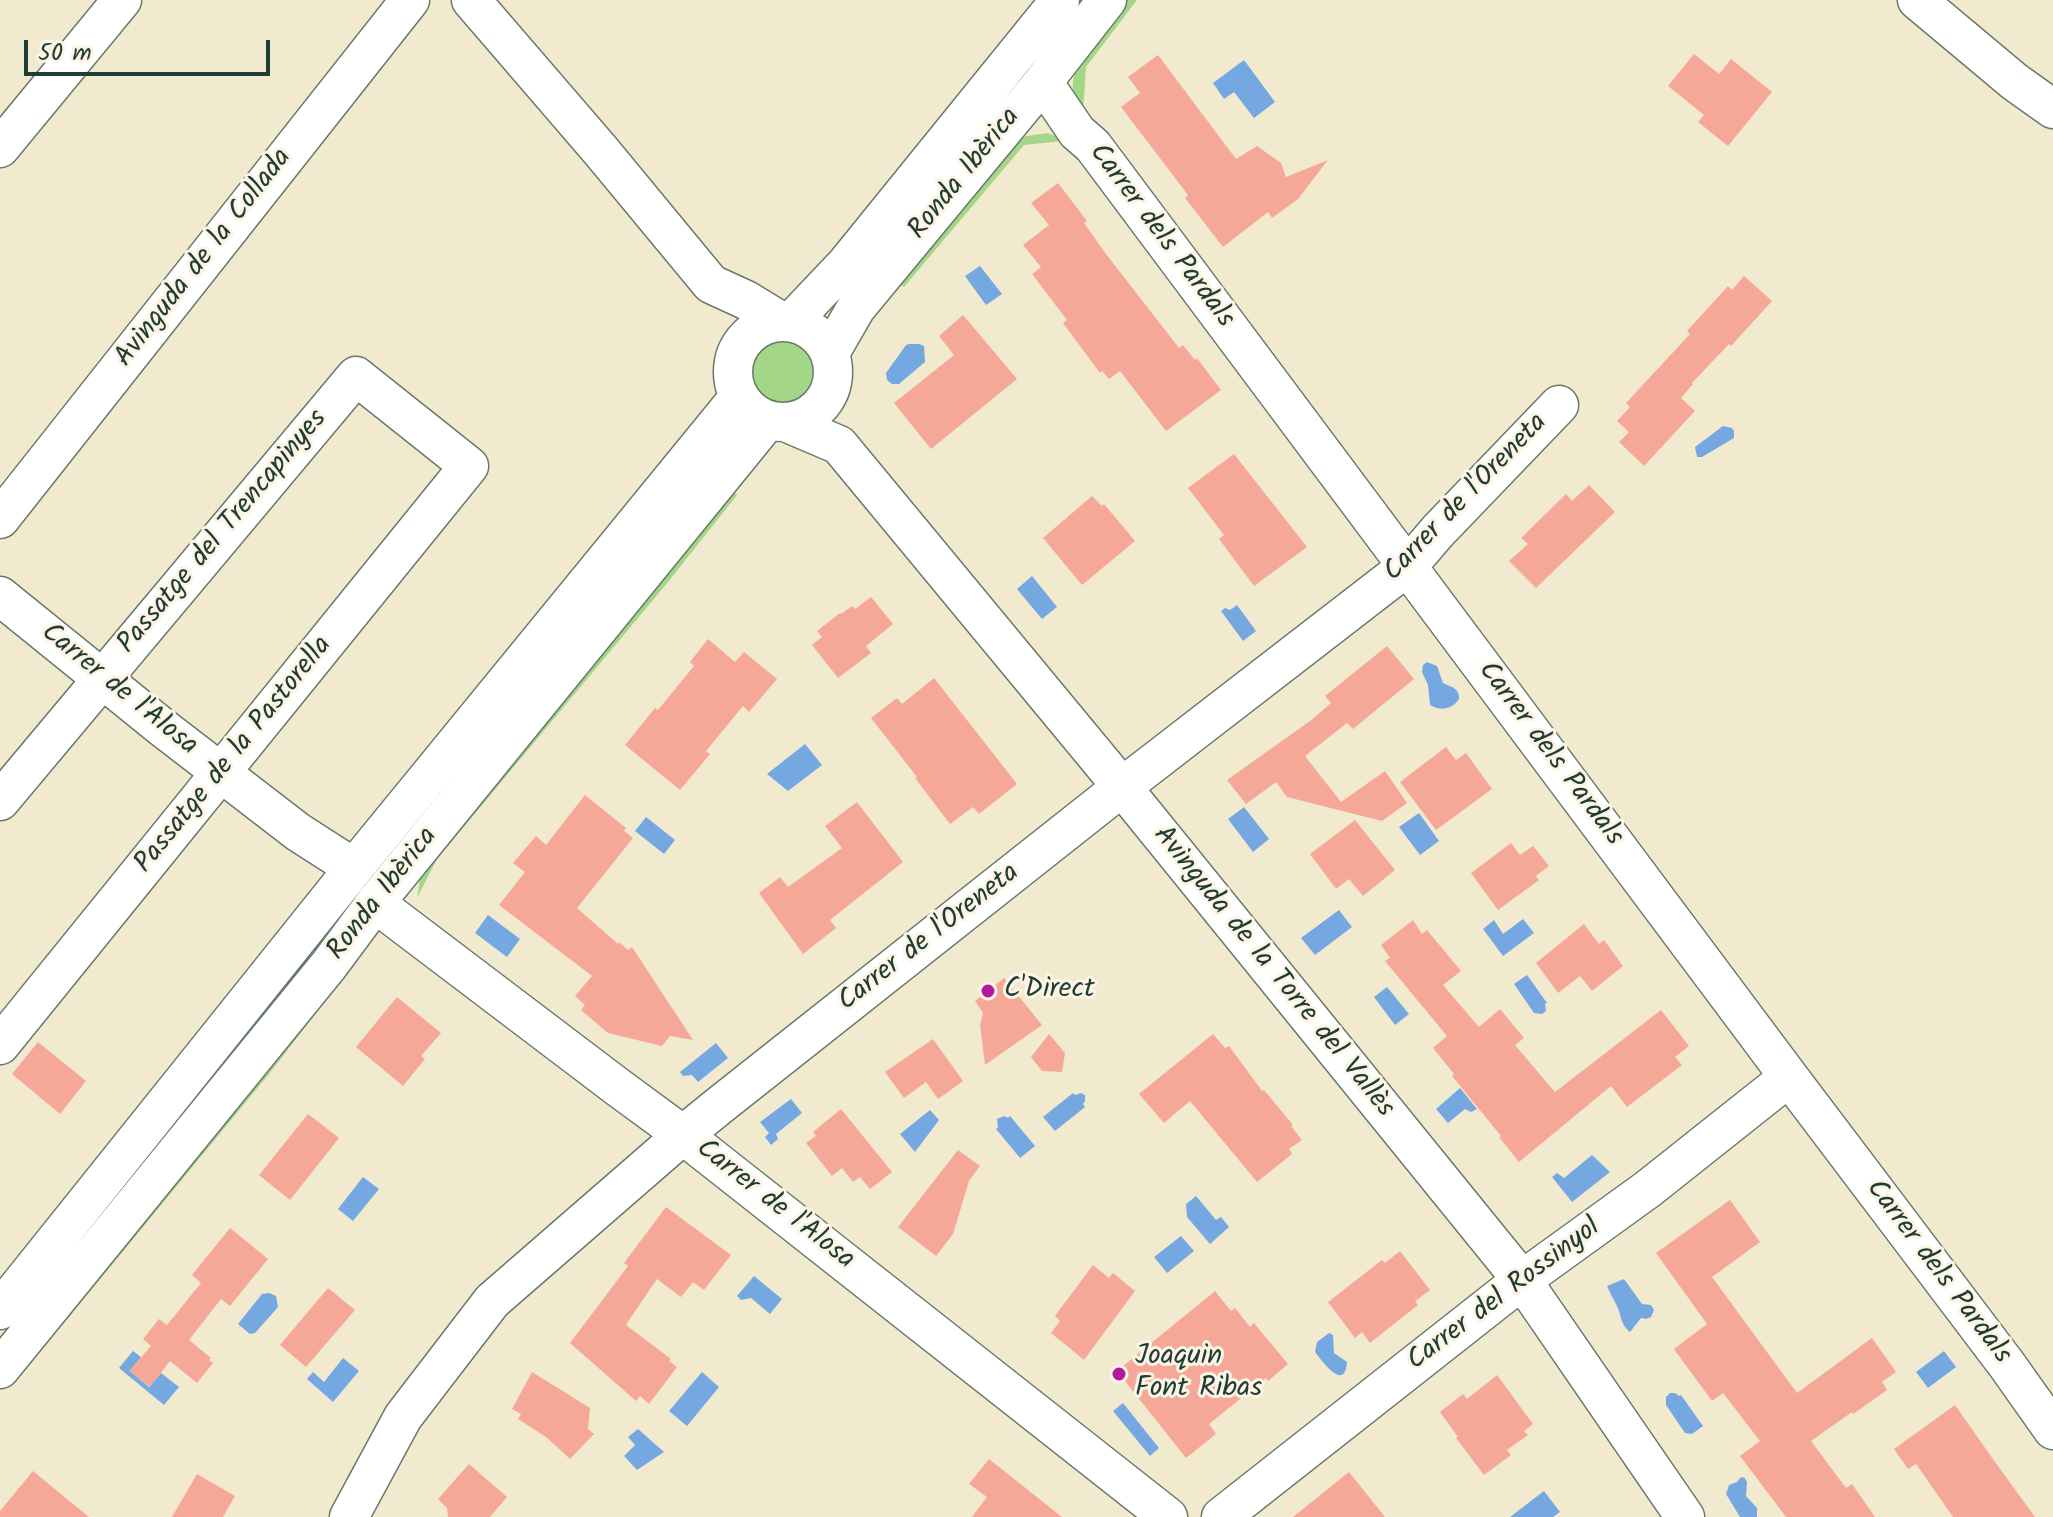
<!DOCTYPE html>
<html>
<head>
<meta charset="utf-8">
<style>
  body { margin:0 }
  #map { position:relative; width:2053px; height:1517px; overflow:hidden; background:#f1eacf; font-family:Kalam,sans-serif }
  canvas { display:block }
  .scale { position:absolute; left:24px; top:40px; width:246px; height:36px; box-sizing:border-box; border:4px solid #1f3d34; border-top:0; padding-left:10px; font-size:24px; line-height:28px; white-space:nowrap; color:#1f3d34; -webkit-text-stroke:6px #fcf5e5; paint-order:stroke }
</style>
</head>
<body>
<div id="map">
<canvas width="2053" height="1517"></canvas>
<div class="scale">50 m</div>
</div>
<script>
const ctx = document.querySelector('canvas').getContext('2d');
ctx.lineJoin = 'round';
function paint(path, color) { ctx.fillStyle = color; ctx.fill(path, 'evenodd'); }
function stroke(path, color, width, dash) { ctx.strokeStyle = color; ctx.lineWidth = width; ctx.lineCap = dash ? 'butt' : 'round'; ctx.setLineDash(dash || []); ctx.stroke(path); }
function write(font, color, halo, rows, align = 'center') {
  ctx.font = font + ' Kalam,sans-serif'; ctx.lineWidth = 6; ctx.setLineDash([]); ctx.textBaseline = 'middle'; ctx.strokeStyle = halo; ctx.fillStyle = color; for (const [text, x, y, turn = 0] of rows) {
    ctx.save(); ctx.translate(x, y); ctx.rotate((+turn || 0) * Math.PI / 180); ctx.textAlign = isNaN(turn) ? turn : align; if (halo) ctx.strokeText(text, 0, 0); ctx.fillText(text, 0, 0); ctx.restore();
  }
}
paint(new Path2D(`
  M1127,0H1137L1086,67L1083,112C1080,107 1075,101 1074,95C1065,64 1109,23 1127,0Z
  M1047,133L1064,139L1062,141L1024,145L904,287L897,282L1021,137Z
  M784,336L805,343L817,362L818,385L808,399L787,408L766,403L751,387L744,367L759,344Z
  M729,488L737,495L668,582L437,859L417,898L420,880L429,860Z
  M299,959L306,965L12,1326L6,1320Z
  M330,983L336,987L269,1074L40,1352L33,1345Z`), '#a3d787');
paint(new Path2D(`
  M1244,60L1275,102L1254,118L1234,92L1224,99L1213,83Z
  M980,266L1002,294L986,305L965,276Z
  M909,344H919L924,346L925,362L899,384H892L887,380L886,373L906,345Z
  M1723,426L1732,428L1734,431V438L1702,457H1697L1695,447Z
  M1032,576L1057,607L1042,619L1017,589Z
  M1237,605L1256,631L1243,641L1221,611L1225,608L1230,610Z
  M1427,662L1437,666L1443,683C1451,687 1460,688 1459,699C1452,710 1440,711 1430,705L1428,685L1422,672L1423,665Z
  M805,744L822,765L788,791L767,774Z
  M1244,807L1269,839L1253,852L1228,819Z
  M1419,813L1439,841L1420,855L1399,827Z
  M646,817L675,840L664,854L635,831Z
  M1339,910L1352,927L1315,955L1301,938Z
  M488,915L520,939L507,957L475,933Z
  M1523,919L1534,933L1503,956L1483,929L1494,920L1503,934Z
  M1527,975L1547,1003L1545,1004L1546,1011L1542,1014L1534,1013L1514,984Z
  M1387,987L1409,1014L1395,1025L1374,997Z
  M716,1043L728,1058L698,1082L692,1075L683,1076L680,1072Z
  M1460,1088L1477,1109L1471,1112L1465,1109L1448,1123L1436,1109Z
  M1073,1093L1075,1095L1081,1093L1085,1095V1101L1083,1104L1085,1107L1055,1131L1043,1117Z
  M791,1099L802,1113L776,1134L778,1139L771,1145L765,1137L769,1133L760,1122Z
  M930,1110L939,1120L915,1152L900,1134Z
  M1004,1116L1008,1118L1010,1116L1035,1146L1020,1158L996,1129L998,1127L997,1119Z
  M1592,1155L1610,1172L1572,1202L1552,1177L1557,1173L1564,1178Z
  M363,1177L379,1189L353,1221L338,1209Z
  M1196,1196L1216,1220L1221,1217L1229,1227L1210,1244L1187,1217L1186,1204Z
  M1181,1236L1194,1251L1167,1273L1154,1257Z
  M754,1276L782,1299L770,1314L751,1298L741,1300L737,1296Z
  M1624,1279L1642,1304L1651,1305L1654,1310L1651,1317L1646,1319L1641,1318L1630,1332C1620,1324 1622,1317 1617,1306C1614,1300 1610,1293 1607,1286Z
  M269,1293L276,1296L278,1307L255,1333L250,1334L238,1324L262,1294Z
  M1329,1333L1333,1335L1334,1353L1347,1362C1345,1393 1322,1361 1315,1352L1317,1342Z
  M133,1351L141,1357L130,1371L149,1387L161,1373L179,1387L164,1405L119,1368Z
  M1944,1351L1956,1367L1928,1388L1916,1372Z
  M343,1358L359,1371L333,1402L307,1379L313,1372L324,1382Z
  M702,1372L719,1387L687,1426L669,1411Z
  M1670,1393H1675L1679,1396L1681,1395L1703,1426L1692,1434L1685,1433L1666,1405V1397Z
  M1123,1403L1159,1448L1150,1456L1113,1411Z
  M638,1429L664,1452L637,1470L624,1456L635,1445L628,1437Z
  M1744,1477L1747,1482L1746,1496L1757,1508V1517H1740L1726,1494L1729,1485L1737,1482L1740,1478Z
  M1544,1491L1560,1512L1553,1517H1510Z`), '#75a8e1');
paint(new Path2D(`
  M1694,54L1719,74L1731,59L1772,92L1728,146L1698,122L1704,115L1668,86Z
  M1158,55L1236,159L1257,146L1281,163L1286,177L1328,160L1298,199L1272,218L1268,212L1223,247L1185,198L1188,195L1121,107L1140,93L1128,77Z
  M1058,183L1087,221L1084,223L1106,254L1179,348L1183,345L1195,360L1197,358L1221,390L1166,431L1120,371L1109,379L1102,371L1100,373L1063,323L1067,320L1032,274L1041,267L1023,245L1049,225L1031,203Z
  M1744,276L1772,301L1731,346L1729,344L1692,383L1693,384L1681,398L1695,411L1644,466L1619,442L1629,432L1617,421L1630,407L1626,403L1690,334L1687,331L1728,286L1732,290Z
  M963,315L1017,379L931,449L894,403L954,355L939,336Z
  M1234,454L1307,547L1254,586L1219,539L1224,535L1188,488Z
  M1589,485L1615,512L1536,588L1509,561L1528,544L1521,538L1566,494L1572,501Z
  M1092,496L1102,506L1104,504L1135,541L1082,585L1043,538Z
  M871,597L893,624L866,646L871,653L838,678L812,645L822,637L817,631L840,613L841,614L852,606L855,609Z
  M708,639L735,662L744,652L777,679L749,712L743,706L706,751L710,754L680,790L625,745L655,708L658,710L694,666L690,662Z
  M1387,646L1414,679L1353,729L1347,723L1305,756L1341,802L1385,771L1407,803L1382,821L1287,797L1276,782L1246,804L1227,780L1310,721L1331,703L1325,696Z
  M934,678L1017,784L979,814L973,807L950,824L915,778L917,777L871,718L897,698L902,704Z
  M1446,747L1456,760L1466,753L1492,789L1436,830L1400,782Z
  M585,795L626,828L624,831L633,838L577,908L618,944L619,942L628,950L632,947L693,1040L670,1036L662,1046L608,1033L581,1010L585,1005L575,996L592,976L499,905L525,872L513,863L536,836L546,845Z
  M857,802L903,862L830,920L836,928L803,954L759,893L780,877L788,887L842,848L825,826Z
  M1355,820L1395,870L1363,896L1349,879L1336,889L1310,854Z
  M1511,843L1520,855L1533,846L1549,866L1536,876L1539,880L1498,910L1471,873Z
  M1413,920L1422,934L1427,930L1461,971L1443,985L1479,1027L1500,1009L1524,1038L1515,1045L1555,1092L1661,1010L1689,1046L1675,1057L1682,1065L1627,1107L1611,1086L1519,1162L1499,1137L1501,1136L1452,1076L1454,1074L1433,1048L1447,1036L1385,961L1390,958L1381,945Z
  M1584,924L1599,944L1604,940L1623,966L1592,991L1580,976L1558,993L1536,963Z
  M1004,978L1042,1025L985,1065L980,1025L983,1013L975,1001Z
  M397,997L441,1033L421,1056L425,1059L403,1086L356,1047Z
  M1049,1034L1065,1053L1062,1072L1042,1071L1031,1057Z
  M1213,1034L1225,1048L1229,1046L1262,1091L1264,1090L1293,1125L1291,1126L1302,1140L1289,1149L1292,1154L1257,1182L1190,1101L1164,1123L1139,1094Z
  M933,1039L963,1081L938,1099L926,1082L904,1098L885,1072Z
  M38,1042L86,1081L60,1114L12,1074Z
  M841,1109L892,1172L870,1189L860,1177L853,1182L842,1168L832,1176L806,1143L816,1136L813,1132Z
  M308,1114L339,1138L290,1200L259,1175Z
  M958,1150L980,1166L969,1181L953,1234L936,1256L898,1227Z
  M1730,1200L1760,1242L1712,1277L1797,1393L1872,1338L1896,1372L1882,1382L1887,1390L1853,1414L1852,1412L1811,1441L1846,1488L1852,1484L1875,1517H1786L1740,1456L1760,1441L1723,1393L1712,1401L1674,1349L1707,1324L1656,1253Z
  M666,1207L731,1255L704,1290L693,1282L681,1297L657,1279L627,1323L626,1325L671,1359L669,1361L677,1367L649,1404L640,1396L636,1401L570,1343L628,1266L624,1263Z
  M230,1228L268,1259L230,1306L221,1299L189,1340L211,1358L209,1360L213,1363L197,1383L170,1361L150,1387L129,1371L151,1346L143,1339L159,1319L167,1325L201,1283L192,1275Z
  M1400,1251L1430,1290L1415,1301L1418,1305L1370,1343L1362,1332L1355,1338L1328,1302L1382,1260L1385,1263Z
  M1093,1265L1109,1278L1113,1273L1135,1291L1084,1360L1051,1333L1060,1321L1055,1316Z
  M328,1288L355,1310L306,1367L280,1345Z
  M1215,1291L1231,1311L1235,1308L1250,1327L1254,1323L1288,1364L1268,1381L1266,1378L1209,1424L1216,1434L1186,1458L1117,1371Z
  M532,1372L590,1408L588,1429L594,1434L570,1459L546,1437L518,1419L521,1414L512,1409Z
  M1497,1375L1533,1424L1524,1431L1528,1435L1507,1450L1511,1455L1484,1475L1456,1438L1458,1437L1440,1412L1463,1394L1467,1399Z
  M1955,1405L1995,1462L2035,1517H1953L1916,1464L1908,1469L1894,1449Z
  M989,1459L1062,1517H972L987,1497L969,1484Z
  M469,1464L507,1497L490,1517H448L447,1508L438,1499Z
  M33,1471L62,1495L89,1517H0V1511Z
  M1349,1472L1385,1517H1293Z
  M197,1474L235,1496L223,1517H172Z`), '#f6a898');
const street = new Path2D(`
  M471,0L601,151L711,284L746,300L782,322
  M1917,0L2015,82L2053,109
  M1043,82L1077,132L1093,146L1789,1077L2007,1365L2053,1430
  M0,148L122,0
  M791,322L847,263L1060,0
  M733 372a50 50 0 1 1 100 0a50 50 0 1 1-100 0Z
  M830,353L856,308L1043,82L1107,0
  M785,422L839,445L1122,787L1522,1280L1685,1517
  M0,519L410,0
  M0,596L163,728L298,832L354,868
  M0,801L356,376L469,466L0,1045
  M375,903L619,1088L683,1135L1168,1517
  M0,1310L354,868L739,397
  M0,1369L329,965L375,903L768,420
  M349,1517L403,1417L492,1301L683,1135L720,1105L1122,787L1408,566L1438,531L1559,405
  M1221,1517L1522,1280L1648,1189L1789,1077`);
stroke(street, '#687a6a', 41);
stroke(street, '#fff', 38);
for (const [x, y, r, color] of [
  [988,991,8,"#b5179e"],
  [1119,1374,8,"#b5179e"]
]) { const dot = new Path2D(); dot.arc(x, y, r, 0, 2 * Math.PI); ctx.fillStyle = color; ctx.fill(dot); stroke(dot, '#fcf5e5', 3); }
write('28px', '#1f3d34', '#fcf5e5', [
  ["Ronda Ibèrica",966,175,-51],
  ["Carrer dels Pardals",1160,237,53],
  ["Avinguda de la Collada",205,259,-52],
  ["Carrer de l'Oreneta",1467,499,-46],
  ["Passatge del Trencapinyes",224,533,-50],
  ["Carrer de l'Alosa",118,691,39],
  ["Carrer dels Pardals",1549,755,53],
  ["Passatge de la Pastorella",235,756,-51],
  ["Ronda Ibèrica",384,895,-52],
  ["Carrer de l'Oreneta",930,939,-38],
  ["Avinguda de la Torre del Vallès",1272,973,51],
  ["Carrer de l'Alosa",774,1206,38],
  ["Carrer dels Pardals",1937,1273,53],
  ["Carrer del Rossinyol",1505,1296,-37]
]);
write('28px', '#1f3d34', '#fcf5e5', [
  ["C'Direct",1004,991],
  ["Joaquin",1135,1358],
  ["Font Ribas",1135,1390]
], 'left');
</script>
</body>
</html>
